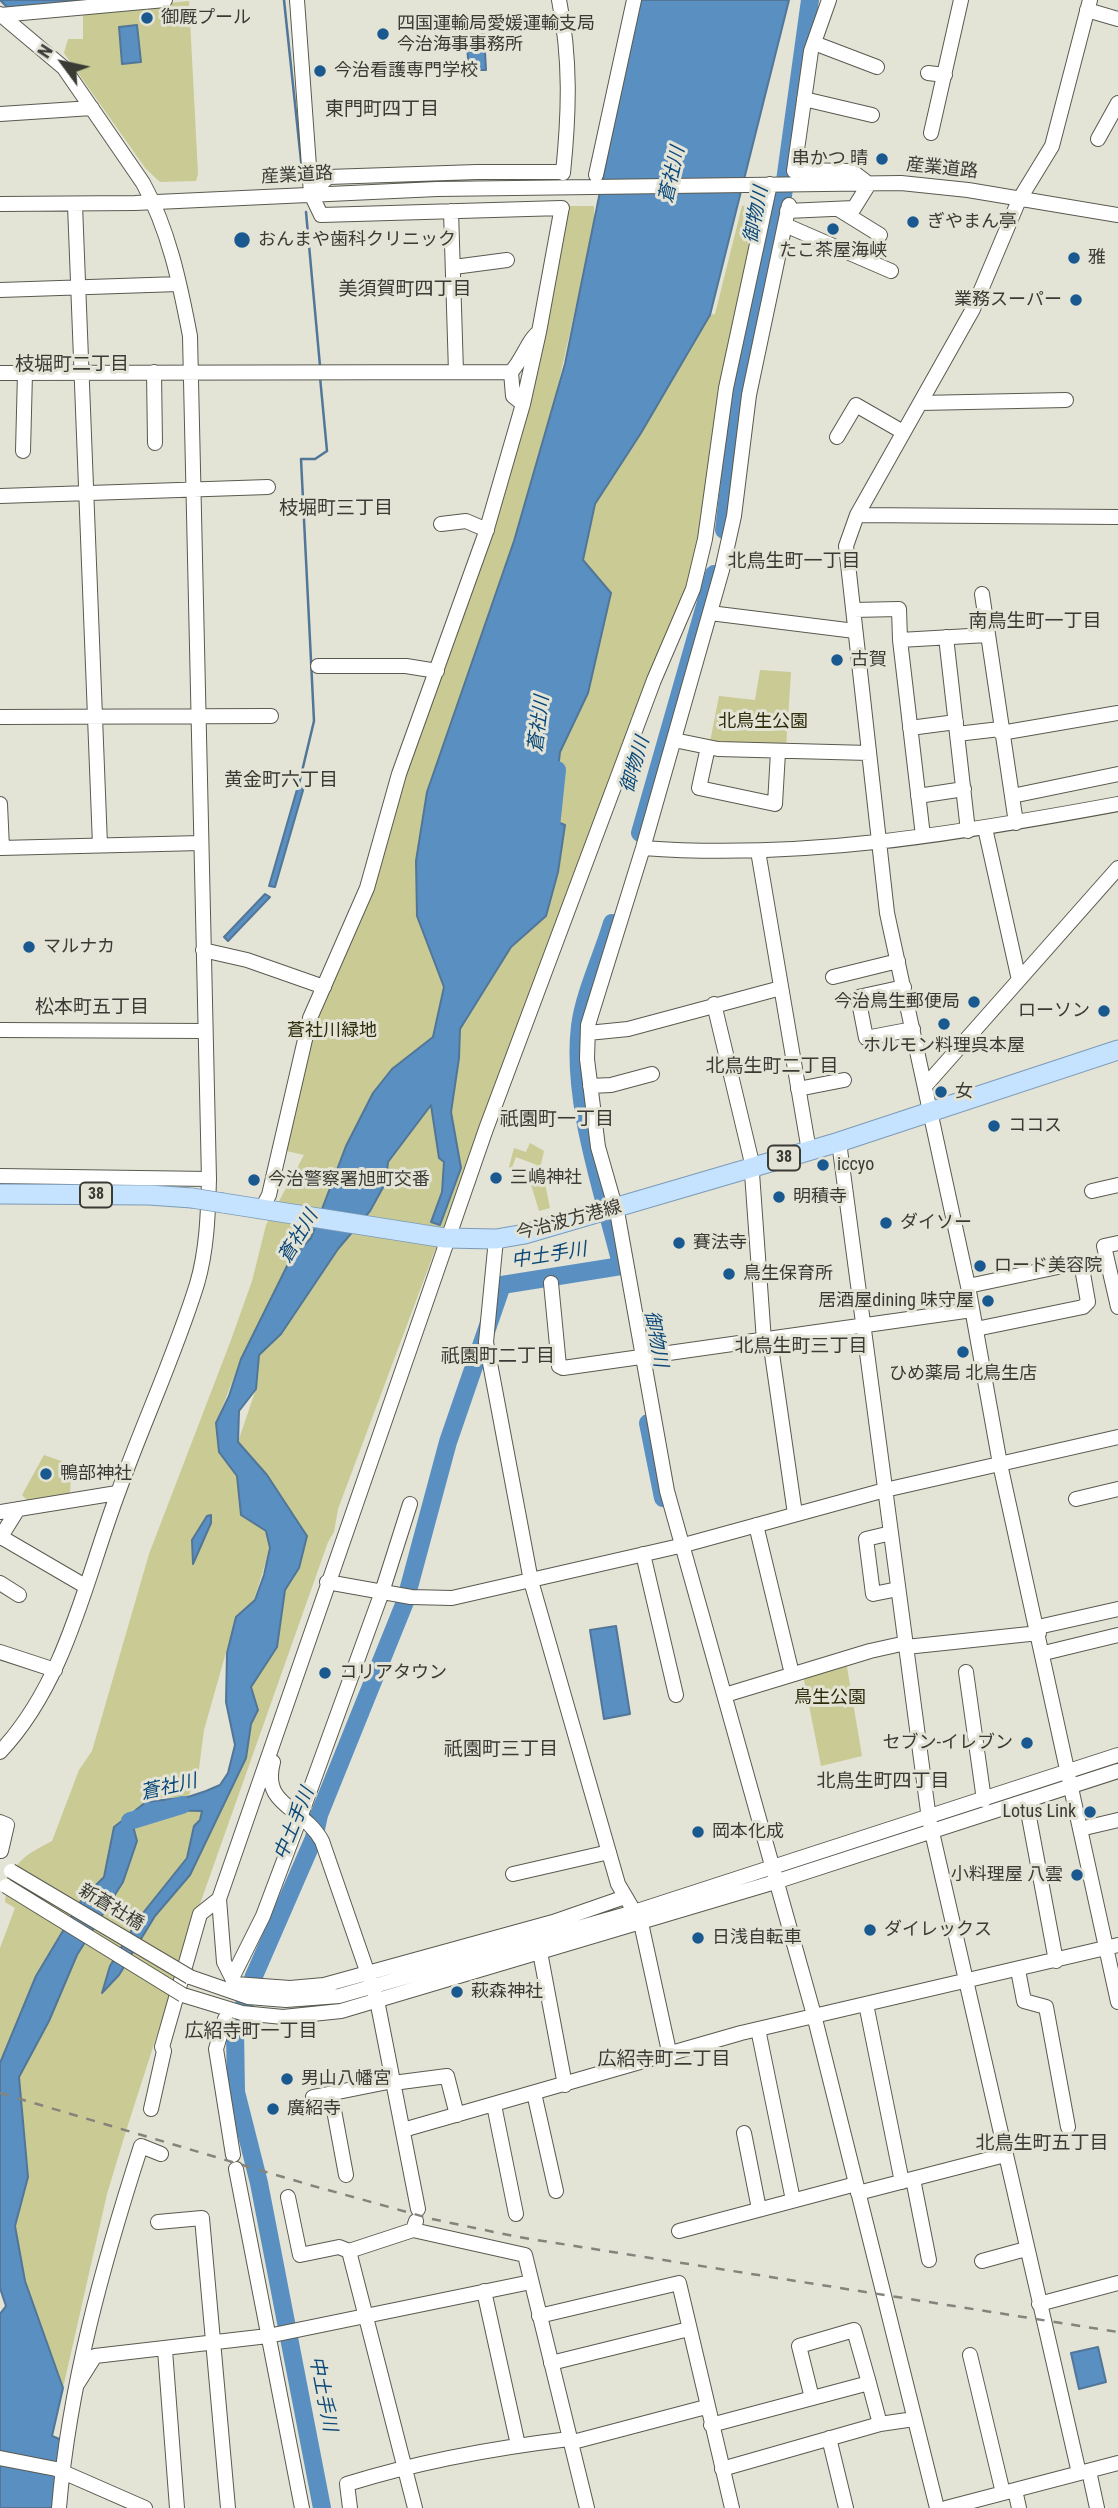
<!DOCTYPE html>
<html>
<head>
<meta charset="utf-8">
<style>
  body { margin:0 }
  #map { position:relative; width:1118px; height:2508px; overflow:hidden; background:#e3e3d6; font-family:"Roboto Condensed",sans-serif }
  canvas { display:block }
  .north { position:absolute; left:28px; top:28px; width:70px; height:70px; -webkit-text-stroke:5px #e3e3d6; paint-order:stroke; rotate:303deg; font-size:19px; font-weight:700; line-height:28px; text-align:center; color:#3b3b36 }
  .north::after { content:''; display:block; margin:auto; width:24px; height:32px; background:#3b3b36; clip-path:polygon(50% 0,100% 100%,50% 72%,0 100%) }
</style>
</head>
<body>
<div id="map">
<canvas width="1118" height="2508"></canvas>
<div class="north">N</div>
</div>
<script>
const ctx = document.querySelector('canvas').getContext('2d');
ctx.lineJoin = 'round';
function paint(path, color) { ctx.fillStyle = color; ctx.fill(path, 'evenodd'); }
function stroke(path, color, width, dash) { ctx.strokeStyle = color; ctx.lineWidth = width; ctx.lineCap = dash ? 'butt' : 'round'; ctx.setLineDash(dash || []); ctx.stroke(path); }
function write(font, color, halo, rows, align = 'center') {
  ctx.font = font + ' "Roboto Condensed","Noto Sans JP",sans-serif'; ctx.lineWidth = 6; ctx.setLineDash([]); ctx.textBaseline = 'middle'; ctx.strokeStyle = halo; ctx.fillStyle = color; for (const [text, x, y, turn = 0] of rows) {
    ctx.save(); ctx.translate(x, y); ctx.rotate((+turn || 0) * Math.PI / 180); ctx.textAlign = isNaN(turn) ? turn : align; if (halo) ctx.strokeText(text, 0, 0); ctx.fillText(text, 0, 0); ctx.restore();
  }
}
paint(new Path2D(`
  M189,1L198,174L196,181L160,182L146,169L64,53L68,39H83V12Z
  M755,204L760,205L690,583L448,1226L435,1250L338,1509L334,1532L328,1542L189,1935L126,2131L107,2194L63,2388L25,2281L15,2226L28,2177L19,2077L49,2021L76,1958L123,1882L137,1841L133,1826L159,1810L202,1811L200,1820L194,1826L187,1858L139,1918L110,1966L103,1991L119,1975L155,1916L190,1875L246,1758L251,1724L258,1710L251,1687L277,1647L285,1590L299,1568L284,1504L267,1475L238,1442L256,1389L259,1355L281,1334L338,1249L370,1211L386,1182L388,1162L431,1105L439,1158L444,1162L442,1192L431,1221L461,1168L451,1112L459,1058L460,1029L511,947L546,916L565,826L552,819L560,752L588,693L583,561L596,503L641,433L710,315L715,314L742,206Z
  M567,206H594V225L550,421L518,530L441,756L417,916L444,987L433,1037L392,1069L373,1093L346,1146L311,1238L290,1260L241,1359L216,1423L219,1452L237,1476L254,1520L267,1531L270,1548L254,1600L236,1617L204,1730L198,1776L188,1797L161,1798L131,1811L114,1827L107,1879L77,1910L36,1976L0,2063V1948L15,1908L5,1902C9,1865 21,1857 52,1841L79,1770L92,1751L149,1554L231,1340L252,1281L266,1225L304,1155L282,1150L314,1022L480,565Z
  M760,670L791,672L786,749L710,742L719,696L755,700Z
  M530,1143L544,1151L541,1164L550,1208L539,1211L530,1181L537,1165L516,1157L511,1170L509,1167L514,1148L526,1152Z
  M44,1455L61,1461L71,1473L70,1494L29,1502L22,1495Z
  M846,1661L862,1756L821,1766L803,1675Z`), '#c9ca94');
const water = new Path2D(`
  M0,0H108L8,8Z
  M639,0H789L710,315L641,433L595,504L583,560L611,593L588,693L560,752L552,820L565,825L558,872L546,916L511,947L460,1029L459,1058L451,1112L461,1168L440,1225L431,1222L442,1192L444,1162L439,1158L431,1105L388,1162L386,1182L370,1211L338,1249L281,1334L259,1355L256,1389L239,1411L238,1442L267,1475L307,1536L299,1568L285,1590L277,1647L251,1687L258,1710L251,1724L246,1758L190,1875L155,1916L119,1975L102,1993L110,1966L139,1918L187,1858L194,1826L200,1820L202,1811L154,1810L133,1826L137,1841L123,1882L77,1955L49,2021L19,2077L28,2177L15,2226L25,2281L63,2388L52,2436L62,2440L55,2508H0V2314L6,2306L0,2288V2063L36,1976L82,1899L104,1877L114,1827L146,1802L188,1797L206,1791L220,1785L228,1773L235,1745L226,1702L227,1653L236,1617L255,1600L264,1575L270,1548L266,1531L241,1515L237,1476L219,1452L216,1423L229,1396L241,1359L290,1260L311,1238L346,1146L373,1093L392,1069L433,1037L444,987L417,916L416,861L427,792L514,541L565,364Z
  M137,25L141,62L122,64L119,27Z
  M484,34L486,70H469L466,35Z
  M298,786L304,787L275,887L269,886Z
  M265,894L270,897L228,941L224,937Z
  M211,1515V1523L193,1564L192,1540L207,1516Z
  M616,1626L630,1714L604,1719L590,1630Z
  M1098,2347L1106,2382L1079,2389L1071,2353Z`);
paint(water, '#5a8fc2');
stroke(water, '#517698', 2);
stroke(new Path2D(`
  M284,0L302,170
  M306,212L320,366
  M298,788L314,721L301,459H315L327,451L320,377`), '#517698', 2.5);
stroke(new Path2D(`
  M724,530L739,401L781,210L810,0
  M640,833L714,574
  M550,836L557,770
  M612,923C603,954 584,994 580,1026C571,1101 603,1191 621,1264
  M648,1423L663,1498
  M130,1821L182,1805
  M322,2508L259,2183L236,2092L235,2031L254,1976L314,1838L319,1815L405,1602L448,1442L502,1285L621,1266`), '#5a8fc2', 18);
const minor = new Path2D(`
  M297,0L311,194L321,215L562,208
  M559,0C571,59 569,114 563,173
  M1090,0L1052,146L1019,200L973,309L857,515L846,546L887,913L968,1286L1000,1464L1118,2002
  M1087,10L1118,19
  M0,14L64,68L143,183C169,230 180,284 190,336L209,1179C208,1214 207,1250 197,1284C175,1355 143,1423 118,1493C85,1581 66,1682 0,1752
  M0,15L165,0
  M814,43L877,67
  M928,73L945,75
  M804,99L872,115
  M0,114L92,108
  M931,133L961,0
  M1098,139L1118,103
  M794,171L811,51L829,0
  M596,175L634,0
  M311,194L328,177L477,172H563
  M0,204L135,203L437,189L901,183L968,190L1118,215
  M75,205L100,845
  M789,205L749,395L734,516L722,570L643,848L588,1025L587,1059L598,1147L618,1217L667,1491L814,2015L937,2508
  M838,209L880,235
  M451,211L456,372
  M787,211L854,208L869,184L852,171L794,170
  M785,225L891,271
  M454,267L507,260
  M0,290L179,284
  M154,372L155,443
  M511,372L513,396L523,404
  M0,373L511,372C522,361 529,338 539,332L561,212
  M920,403L1066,400
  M837,437L856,405L903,432
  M23,451L25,373
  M0,496L268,487
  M857,515L1118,517
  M441,524L466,521L487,530
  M982,594L1016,823
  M853,610L899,609L900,640
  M710,613L855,631
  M946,637L968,831
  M318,666H406L437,671
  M0,717L271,716
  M910,728L956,722
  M1001,733L1118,713
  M957,734L1000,729
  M674,740L718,749L869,753
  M708,747L699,788L775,804L778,752
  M918,796L964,789
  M1012,796L1118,774
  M0,804L2,848
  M985,828L1019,980
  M923,836L900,640L987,635
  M0,848L201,843
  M643,848C803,860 961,833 1118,804
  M758,851L809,1151
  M203,950L247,960L324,987
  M833,977L898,961
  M904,987L858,997L866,1038L913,1029
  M714,1004L751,1159L764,1341
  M0,1030L205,1031
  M588,1033L628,1029L781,988
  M926,1085L1118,868
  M590,1086L611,1085L652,1074
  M798,1089L844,1080
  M839,1142L929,1819L1079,2473
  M0,1176L209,1179
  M1092,1191L1118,1185
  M261,1210L269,1195L310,1018L367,888L399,774L486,532L523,404L539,332
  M496,1239L486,1342L531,1581L618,1884L641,1923L670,2056
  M1118,1243L1104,1246L1118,1307
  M551,1283L559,1366L563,1368L972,1310
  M968,1286L1072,1264L1082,1268L1088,1302L1083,1307L976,1329
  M770,1340L795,1514
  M1076,1499L1118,1489
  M0,1512L117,1493
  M756,1525L792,1674
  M891,1533L866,1539L873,1594L898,1589
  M1,1537L85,1586
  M0,1538L18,1509
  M643,1554L676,1695
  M327,1582L411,1597L452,1598L684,1545L885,1490L1118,1437
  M0,1583L19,1595
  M1038,1627L1118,1609
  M906,1647L1039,1633
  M0,1652L55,1670
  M1044,1653L1118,1635
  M966,1672L984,1800
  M725,1695L870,1651L906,1643
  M273,1762C261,1807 303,1806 322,1841L377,2000L418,2209
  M1026,1801L1056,1961
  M0,1822L7,1825L1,1851
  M1080,1829L1118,1820
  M513,1874L609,1852
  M625,1897L553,1922L324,1985L290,1988L235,1984L224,1962L219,1899L486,1129L654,680L693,589L705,539L726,388L770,184
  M540,1952L565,2085
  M1018,1970L1024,2001L1046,2007L1068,2127
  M190,1977L248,1997L286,2000L339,1996L634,1912L1118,1755
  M232,1978L263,1916L301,1815L382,1592L410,1504
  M183,1995L242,2013L283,2017L341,2011L775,1882L1118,1771
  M866,2004L902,2182
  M225,2019L216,2049L233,2155
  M758,2029L793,2200
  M393,2083L447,2076L457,2115
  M534,2093L556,2191
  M331,2094L346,2175
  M313,2097L393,2081
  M494,2105L516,2214
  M151,2109L164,2051L162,2047L200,1914L219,1899
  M403,2130L741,2033L1118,1945
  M744,2133L759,2209
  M236,2169L302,2508
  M913,2179L929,2260
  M858,2193L1005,2155
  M288,2197L300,2255L339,2247L349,2251
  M416,2221L413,2230L525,2255L587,2508
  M158,2222L202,2218L228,2508
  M413,2230L349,2251L415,2508
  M679,2231L856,2184
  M982,2261L1026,2249
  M484,2291L518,2445
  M1039,2304L1118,2283
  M539,2316L679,2283L732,2508
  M165,2350L177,2508
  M970,2355L1003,2493
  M551,2363L689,2329
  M78,2383L95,2356L268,2336L531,2282
  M812,2398L799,2346L854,2330L869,2383
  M880,2424L914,2419
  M711,2425L869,2383L880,2424L722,2469
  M829,2438L846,2508
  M573,2442L706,2407
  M0,2458L56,2469L145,2508
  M1089,2471L1097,2508
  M1015,2490L1019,2508
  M59,2508C69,2385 103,2264 141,2146L161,2154
  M350,2508L347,2484C421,2461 493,2448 569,2439
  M946,2508L1118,2463`);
const major = new Path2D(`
  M0,1194L149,1195L192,1198
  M223,1203L445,1238L496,1239L525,1234L839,1142L1118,1050`);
stroke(minor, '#5a5a50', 16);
stroke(major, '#7c9bb7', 21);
stroke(minor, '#fff', 14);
stroke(major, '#c5e2fe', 19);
stroke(new Path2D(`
  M0,2093L310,2185L432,2219L518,2237L1118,2332`), '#84847c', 2.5, [9, 9]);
const minorBridge = new Path2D(`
  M11,1871L190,1977
  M6,1886L183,1995`);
const majorBridge = new Path2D(`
  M192,1198L223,1203`);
stroke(minorBridge, '#5a5a50', 16, []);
stroke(majorBridge, '#7c9bb7', 21, []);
stroke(minorBridge, '#fff', 14);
stroke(majorBridge, '#c5e2fe', 19);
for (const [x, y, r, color] of [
  [147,18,7,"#19598f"],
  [383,34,7,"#19598f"],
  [320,71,7,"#19598f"],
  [882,159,7,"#19598f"],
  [913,222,7,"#19598f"],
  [833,229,7,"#19598f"],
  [242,240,9,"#19598f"],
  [1074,258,7,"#19598f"],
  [1076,300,7,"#19598f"],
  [837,660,7,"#19598f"],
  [29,947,7,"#19598f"],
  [974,1002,7,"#19598f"],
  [1104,1011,7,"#19598f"],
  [944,1024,7,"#19598f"],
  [941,1092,7,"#19598f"],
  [994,1126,7,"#19598f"],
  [823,1165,7,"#19598f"],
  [496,1178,7,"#19598f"],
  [254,1180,7,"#19598f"],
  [779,1197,7,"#19598f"],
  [886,1223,7,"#19598f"],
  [679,1243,7,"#19598f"],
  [980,1266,7,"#19598f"],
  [729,1274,7,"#19598f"],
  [988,1301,7,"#19598f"],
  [963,1352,7,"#19598f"],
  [46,1474,7,"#19598f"],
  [325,1673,7,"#19598f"],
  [1027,1743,7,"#19598f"],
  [1090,1812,7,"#19598f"],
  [698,1832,7,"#19598f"],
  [1077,1875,7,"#19598f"],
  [870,1930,7,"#19598f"],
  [698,1938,7,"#19598f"],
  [457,1992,7,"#19598f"],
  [287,2079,7,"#19598f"],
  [273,2109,7,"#19598f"]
]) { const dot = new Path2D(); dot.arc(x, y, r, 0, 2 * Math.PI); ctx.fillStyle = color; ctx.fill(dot); stroke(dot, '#e3e3d6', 2.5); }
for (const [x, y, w] of [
  [784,1158,32],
  [96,1195,32]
]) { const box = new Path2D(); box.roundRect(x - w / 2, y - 12.5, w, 25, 5); ctx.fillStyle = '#e3e3d6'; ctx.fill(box); stroke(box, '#3b3b36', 2); }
write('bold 16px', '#3b3b36', null, [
  ["38",784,1158],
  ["38",96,1195]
]);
write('18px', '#3b3b36', '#e3e3d6', [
  ["御厩プール",161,18],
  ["四国運輸局愛媛運輸支局",397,24],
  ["今治海事事務所",397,45],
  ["今治看護専門学校",334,71],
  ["串かつ 晴",868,159,"right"],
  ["ぎやまん亭",927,222],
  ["おんまや歯科クリニック",258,240],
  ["たこ茶屋海峡",833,251,"center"],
  ["雅",1088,258],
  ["業務スーパー",1062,300,"right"],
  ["古賀",851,660],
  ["マルナカ",43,947],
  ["今治鳥生郵便局",960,1002,"right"],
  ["ローソン",1090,1011,"right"],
  ["ホルモン料理呉本屋",944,1046,"center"],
  ["女",955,1092],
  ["ココス",1008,1126],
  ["iccyo",837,1165],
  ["三嶋神社",510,1178],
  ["今治警察署旭町交番",268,1180],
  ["明積寺",793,1197],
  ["ダイソー",900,1223],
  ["賽法寺",693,1243],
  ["ロード美容院",994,1266],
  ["鳥生保育所",743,1274],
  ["居酒屋dining 味守屋",974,1301,"right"],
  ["ひめ薬局 北鳥生店",963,1374,"center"],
  ["鴨部神社",60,1474],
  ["コリアタウン",339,1673],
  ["セブン-イレブン",1013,1743,"right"],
  ["Lotus Link",1076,1812,"right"],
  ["岡本化成",712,1832],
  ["小料理屋 八雲",1063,1875,"right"],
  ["ダイレックス",884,1930],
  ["日浅自転車",712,1938],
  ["萩森神社",471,1992],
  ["男山八幡宮",301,2079],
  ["廣紹寺",287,2109]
], 'left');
write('18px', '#3b3b36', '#e3e3d6', [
  ["産業道路",942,169,6],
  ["産業道路",297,176,-3],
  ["今治波方港線",569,1221,-15],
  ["新蒼社橋",111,1908,31]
]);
write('18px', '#2d2d0c', '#e3e3d6', [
  ["北鳥生公園",763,722],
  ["蒼社川緑地",332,1031],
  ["鳥生公園",830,1698]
]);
write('19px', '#3b3b36', '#e3e3d6', [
  ["東門町四丁目",382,110],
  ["美須賀町四丁目",405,290],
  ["枝堀町二丁目",72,365],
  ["枝堀町三丁目",336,509],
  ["北鳥生町一丁目",794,562],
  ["南鳥生町一丁目",1035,622],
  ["黄金町六丁目",281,781],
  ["松本町五丁目",92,1008],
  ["北鳥生町二丁目",772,1067],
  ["祇園町一丁目",557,1120],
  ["北鳥生町三丁目",801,1347],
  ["祇園町二丁目",498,1357],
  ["祇園町三丁目",501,1750],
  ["北鳥生町四丁目",883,1782],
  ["広紹寺町一丁目",251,2032],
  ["広紹寺町二丁目",664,2060],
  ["北鳥生町五丁目",1042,2144]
]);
write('italic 19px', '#0a4879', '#e3e3d6', [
  ["蒼社川",673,175,-77],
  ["御物川",757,215,-79],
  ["蒼社川",540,724,-83],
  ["御物川",636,765,-73],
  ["蒼社川",299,1237,-59],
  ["中土手川",549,1256,-9],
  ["御物川",655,1339,80],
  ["蒼社川",169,1788,-13],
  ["中土手川",295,1824,-68],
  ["中土手川",322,2394,79]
]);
</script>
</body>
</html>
